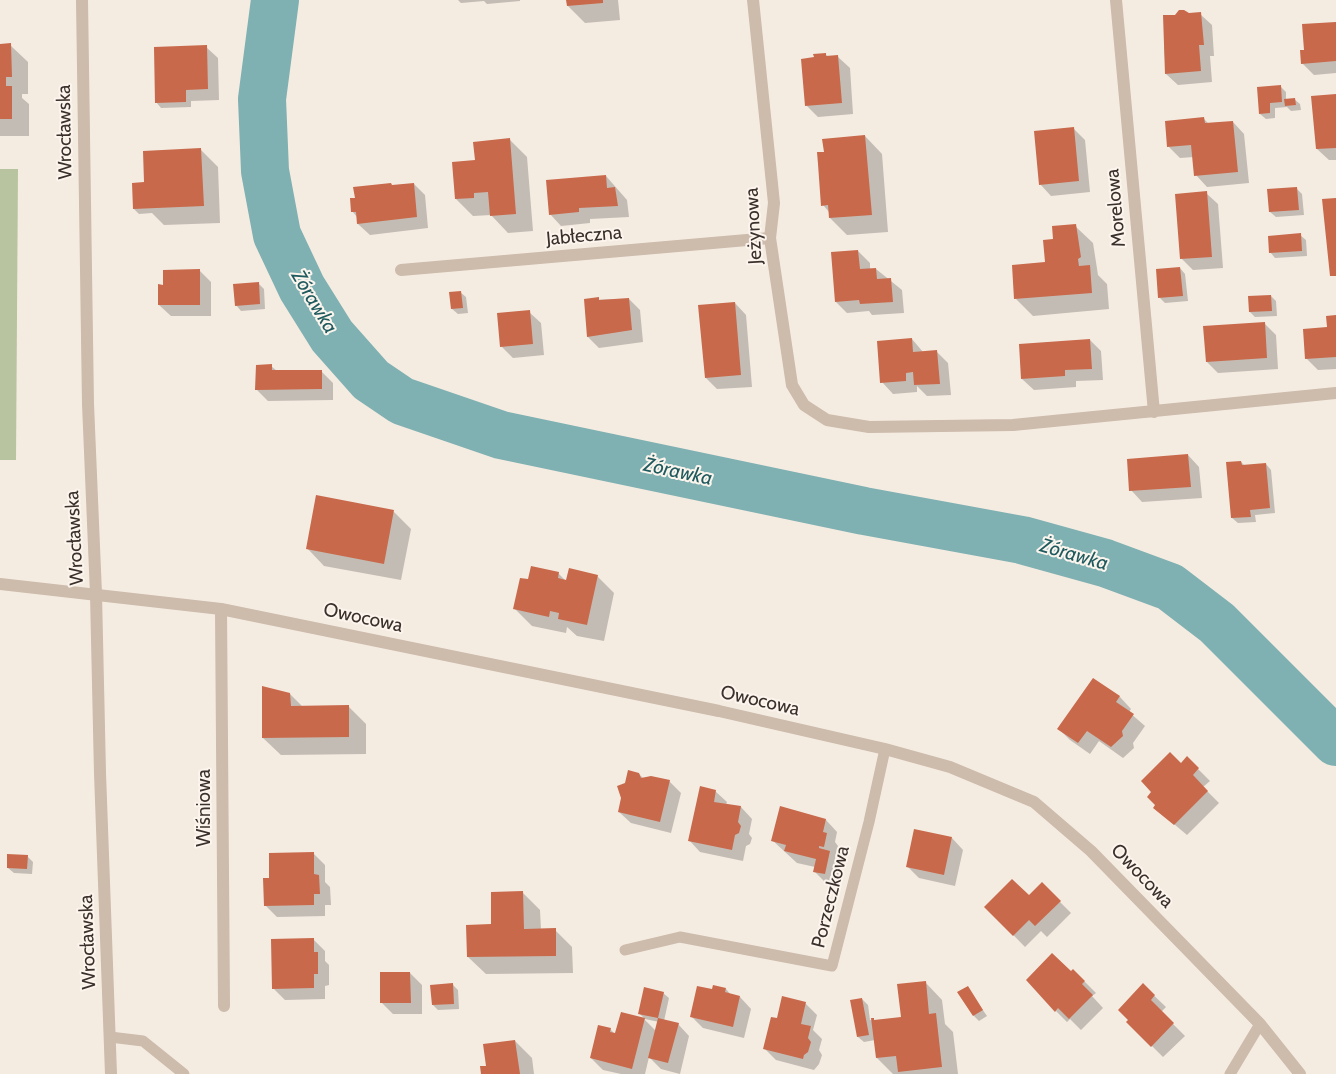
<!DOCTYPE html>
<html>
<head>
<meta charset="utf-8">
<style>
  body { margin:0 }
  canvas { display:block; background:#f4ebe1 }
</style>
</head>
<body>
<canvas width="1336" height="1074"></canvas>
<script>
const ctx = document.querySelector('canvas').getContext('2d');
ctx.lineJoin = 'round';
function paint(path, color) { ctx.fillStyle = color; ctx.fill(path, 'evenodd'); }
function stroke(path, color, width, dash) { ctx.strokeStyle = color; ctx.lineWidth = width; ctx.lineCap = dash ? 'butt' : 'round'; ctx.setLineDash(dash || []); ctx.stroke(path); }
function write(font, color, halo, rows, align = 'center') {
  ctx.font = font + ' Cabin,sans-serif'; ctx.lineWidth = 4; ctx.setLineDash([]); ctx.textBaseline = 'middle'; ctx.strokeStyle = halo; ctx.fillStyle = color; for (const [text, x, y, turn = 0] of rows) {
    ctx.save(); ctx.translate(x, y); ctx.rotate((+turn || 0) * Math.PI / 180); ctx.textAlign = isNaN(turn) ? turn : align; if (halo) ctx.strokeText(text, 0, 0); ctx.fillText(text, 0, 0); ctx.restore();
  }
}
paint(new Path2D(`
  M0,169H18L16,460H0Z`), '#b8c4a0');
paint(new Path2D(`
  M458,0H520V1L487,4L484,1L461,3Z
  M568,0H618L620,20L585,23L568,6Z
  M1188,14H1200L1212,25L1214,56H1210L1212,82L1178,85L1166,74L1164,47H1167Z
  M1336,23V73L1314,75L1302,63L1306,51Z
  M0,45H10L28,62V94H22V98L29,104V136H0Z
  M206,47L218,58L219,100L191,101V107L161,108L156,102Z
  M825,54L829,57H838L850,68L853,114L818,117L807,106L815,58Z
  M1281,87L1286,92V100L1294,99L1300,104L1301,110L1291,111L1287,107L1275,108V118L1266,119L1260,114Z
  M1336,95V160H1329L1317,149Z
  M1203,118L1209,124L1233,122L1244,134L1249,183L1207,187L1196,175L1194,157L1180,158L1169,147L1166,122Z
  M1074,129L1085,140L1090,192L1051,196L1040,184Z
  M865,136L882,154L888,232L847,235L830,218V213L823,205Z
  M510,140L527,157L533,231L508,233L491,215L473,216L456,199L476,161Z
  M201,150L218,167L220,223L164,225L152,213L139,214L134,209L144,183Z
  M606,176L627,200L629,217L590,219V223L561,226L550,214Z
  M414,184L425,195L428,228L370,235L358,224L357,217L352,211L356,199Z
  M1297,189L1302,194L1304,215L1276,217L1270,212Z
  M1206,193L1218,204L1223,268L1193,270L1181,258Z
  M1075,226L1093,243L1098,275L1107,284L1109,309L1033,316L1016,299L1046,263L1055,240Z
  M1300,235L1306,240L1307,256L1275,258L1270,252Z
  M858,251L870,263V270L876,269L902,290L904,313L872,315L869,311L847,313L836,302Z
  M1180,268L1185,274L1188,301L1165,303L1160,298Z
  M200,271L211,282V316H171L159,305L165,286Z
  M258,283L264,289L265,309L241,311L236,305Z
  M460,292L466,297L468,313L458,314L452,309Z
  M1271,296L1276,301L1277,316L1255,317L1250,312Z
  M629,299L640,310L643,342L599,348L588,337L585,300Z
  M735,303L746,315L752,387L717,389L706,378Z
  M529,312L541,323L544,355L513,358L501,346Z
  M1336,317V369L1318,370L1306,358Z
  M1264,323L1276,335L1278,369L1218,373L1207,362Z
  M912,339L923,352L936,351L948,363L951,395L927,396L917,386V392L893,394L882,382Z
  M1090,340L1101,351L1103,380L1076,381V387L1034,390L1022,379Z
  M271,366L277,371H321L333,383V400L268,401L257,390Z
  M1188,455L1199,467L1202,498L1142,502L1131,490Z
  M1241,462L1245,466L1266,464L1271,470L1275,513L1255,515L1256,522L1238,523L1232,518Z
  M394,512L411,529L401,580L324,566L307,548Z
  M558,573L567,582L597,576L614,593L604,641L577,636L567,627L566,633L532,626L514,608L529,581Z
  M1093,679L1120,697L1131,709L1129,712L1145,726L1133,743L1134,748L1123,758L1099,741L1090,754L1070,740L1059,729Z
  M290,694L303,707H349L366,724V754L281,755L263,738Z
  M1187,758L1210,781L1203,787L1219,803L1187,835L1155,808L1181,764Z
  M639,774L644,779L669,781L681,793L671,833L631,823L619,812L626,784Z
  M715,791L727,802L726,805L741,807L752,819L749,834L752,838L750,844L746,846L743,861L700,852L689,840Z
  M826,820L837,832L835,842L838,846L835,858L841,864L836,885L826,883L814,871L815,867L797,863L772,840Z
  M952,838L963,850L955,886L919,878L907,866Z
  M313,853L325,865V882L330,887L331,905H325V916L277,917L265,905L271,879Z
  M27,856L33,862L32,874L14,873L8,868Z
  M1042,884L1071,913L1047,937L1041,931L1025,947L986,907L1029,897Z
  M523,893L540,910L541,930H555L572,947L573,973L486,974L468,957L493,925Z
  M313,939L325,951V961L329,965V985L325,986V999L285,1000L273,988Z
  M1073,970L1096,993L1092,996L1103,1008L1081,1030L1070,1019L1067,1022L1056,1011Z
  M410,973L422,985V1014H393L381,1002Z
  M925,982L942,1000L945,1024L953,1032L958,1074H893L877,1058L875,1040L864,1042L858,1037L852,1001L862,999L868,1005L870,1020L876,1021L903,1019Z
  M453,985L458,990L459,1009L438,1010L433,1005Z
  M1143,985L1166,1007L1161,1012L1185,1036L1163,1057L1128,1022Z
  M967,987L987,1016L979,1021L974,1016Z
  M726,989L731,995L740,997L751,1009L744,1038L703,1028L691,1016L713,990Z
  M663,993L669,998L664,1021L678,1024L689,1036L680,1074L661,1069L649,1057L645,1074H621L603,1070L591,1058L610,1029L616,1035L644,1019L656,1031L659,1022L645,1019L639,1013Z
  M805,1003L817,1015L813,1030L822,1039L819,1050L822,1055L819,1064L814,1070L776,1060L765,1049L778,1019Z
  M515,1041L532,1058L534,1074H482Z`), '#0003');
stroke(new Path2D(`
  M275,0L262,99L265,171L277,235L302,288L332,336L371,380L402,401L501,435L864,511L1022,540L1105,563L1170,587L1217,623L1336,742`), '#7fb0b2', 48);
paint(new Path2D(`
  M566,0H603V3L567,6Z
  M1179,10H1184L1189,13L1201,12L1204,45H1199L1201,71L1165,74L1163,15H1175Z
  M1336,22V61L1301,64L1300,50H1304L1302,24Z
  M11,43L12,77H6V86H12V119H0V44Z
  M207,45L208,89L186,90V102L155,103L154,47Z
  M826,53V56L838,55L842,103L805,106L801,59L814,57L813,54Z
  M1281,85L1282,102L1270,103V113L1259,114L1257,87Z
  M1336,94V148L1316,149L1311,96Z
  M1295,98L1296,105L1285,106L1284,99Z
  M1204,117L1205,123L1233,121L1238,172L1194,176L1191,145L1167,147L1165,121Z
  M1074,127L1079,181L1039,185L1034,131Z
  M865,135L872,215L829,218L828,205L821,206L818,164L817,152H824L822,139Z
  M510,138L516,214L490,216L488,192L474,193V198L455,199L452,162L475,160L473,142Z
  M201,148L204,206L133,209L132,183L144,182L143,151Z
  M606,175L607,188L615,187L618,206L579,208V212L549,215L546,180Z
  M391,183L392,185L414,183L417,217L357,224L356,212H351L350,198H355L353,187Z
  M1297,187L1299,210L1269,212L1267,189Z
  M1207,191L1212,257L1180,259L1175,194Z
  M1336,198V276H1330L1322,199Z
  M1076,224L1081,257L1078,259L1079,266L1090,265L1092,293L1014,299L1012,265L1045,262L1043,240L1053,239L1052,226Z
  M1301,233L1302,251L1269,253L1268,236Z
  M858,250L860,269L876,268L877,279L891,278L893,302L860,304L859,300L835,302L831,252Z
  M1180,267L1183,296L1158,298L1156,269Z
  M200,269V305H158V284L163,285V270Z
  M259,282L260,304L235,306L233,284Z
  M461,291L463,308L451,309L449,292Z
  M1271,295L1272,311L1249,312L1248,296Z
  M599,297V300L629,298L632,330L587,337L584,299Z
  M735,302L741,375L705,378L698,305Z
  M530,310L533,344L500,347L497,313Z
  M1336,315V357L1305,359L1303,329L1327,327L1326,316Z
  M1265,322L1267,358L1206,362L1203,326Z
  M912,338L913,352L937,350L940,384L914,385L913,372L906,373V381L880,383L877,341Z
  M1090,339L1092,369L1065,370V376L1021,379L1019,344Z
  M272,364V370H322V389L255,390L256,365Z
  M1188,454L1191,487L1129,491L1127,459Z
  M1241,461L1242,465L1266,463L1270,508L1250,510L1251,517L1231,518L1226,462Z
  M316,495L394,510L384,564L306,549Z
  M531,566L559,572L558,578L566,580L569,568L598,575L587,625L558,619L559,613L550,611L549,617L513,609L520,578L528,579Z
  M1093,678L1120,696L1116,702L1134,714L1122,731L1123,736L1111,747L1087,731L1078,743L1057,729Z
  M262,686L290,693L291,706L349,705V737L262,738Z
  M1170,752L1181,763L1187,756L1199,768L1193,775L1208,791L1174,825L1153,808L1155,805L1147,797L1151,792L1141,781Z
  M628,770L639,773L641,778L651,776L670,780L660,822L618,812L621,798L617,786L625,783Z
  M700,786L716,790L714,802L741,806L738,822L741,826L739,833L735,835L732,850L688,841Z
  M780,806L826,819L823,832L827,833L824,847L819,846V848L830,851L825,874L813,872L816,859L784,851L786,845L771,841Z
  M914,829L952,837L944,875L906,867Z
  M314,852V874L319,875L320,894H314V905L264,906L263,878H269V853Z
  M7,854L28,855L27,869L7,868Z
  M1012,879L1029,895L1042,882L1061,901L1035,926L1029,920L1013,936L984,907Z
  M523,891L524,929L556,928V956L467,957L466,925L491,924V892Z
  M314,938V952H318V974H314V988L272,989L271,939Z
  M1052,953L1071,971L1073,969L1085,981L1082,984L1093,995L1069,1019L1058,1008L1055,1012L1026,980Z
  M380,972H410L411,1003H380Z
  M926,981L929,1014L936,1013L942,1067L898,1072L896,1056L876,1058L871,1018H874V1020L901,1017L897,984Z
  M453,983L454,1004L432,1005L430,985Z
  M1143,983L1155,995L1151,1000L1174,1023L1151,1047L1126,1022L1128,1020L1118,1010Z
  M713,985L726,988L725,992L740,996L733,1027L690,1017L697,986L712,989Z
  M968,986L983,1010L973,1016L957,992Z
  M644,987L664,992L658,1018L679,1023L668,1063L648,1058L658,1018L638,1014Z
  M782,996L806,1002L801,1024L811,1026L808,1038L811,1042L808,1052L804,1055L803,1059L763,1049L771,1017L777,1018Z
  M862,998L869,1035L857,1037L850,1000Z
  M621,1012L645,1018L632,1069L590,1058L598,1025L611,1028L610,1032L615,1033Z
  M515,1040L520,1074H481L480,1066H486L483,1044Z`), '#c8694b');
stroke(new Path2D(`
  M625,950L680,937L832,966L869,822L885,749
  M110,1037L143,1041L184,1074
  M1230,1074L1260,1024`), '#cdbbac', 11);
stroke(new Path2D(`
  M753,0L774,203L770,238L792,385L804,405L827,420L869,427L1013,425L1336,393
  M1116,0L1154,412
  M401,270L770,238
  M0,584L221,609L719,711L885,749L950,767L1034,802L1091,851L1260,1024L1300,1074
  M221,609L224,1006`), '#cdbbac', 12);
stroke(new Path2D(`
  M82,0L88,404L96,594L100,773L111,1074`), '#cdbbac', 12);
write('19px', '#3b302b', '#fbf5ee', [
  ["Wrocławska",65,132,-91],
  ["Morelowa",1116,208,-95],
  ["Jeżynowa",754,226,-93],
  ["Jabłeczna",584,236,-5],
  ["Wrocławska",75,538,-93],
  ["Owocowa",363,618,12],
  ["Owocowa",760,701,13],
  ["Wiśniowa",204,808,-90],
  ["Owocowa",1142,876,46],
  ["Porzeczkowa",831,897,-76],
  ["Wrocławska",88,942,-92]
]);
write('italic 20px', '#1f5a5e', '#fbf5ee', [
  ["Żórawka",314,302,59],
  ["Żórawka",678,472,12],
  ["Żórawka",1074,555,16]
]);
</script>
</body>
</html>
